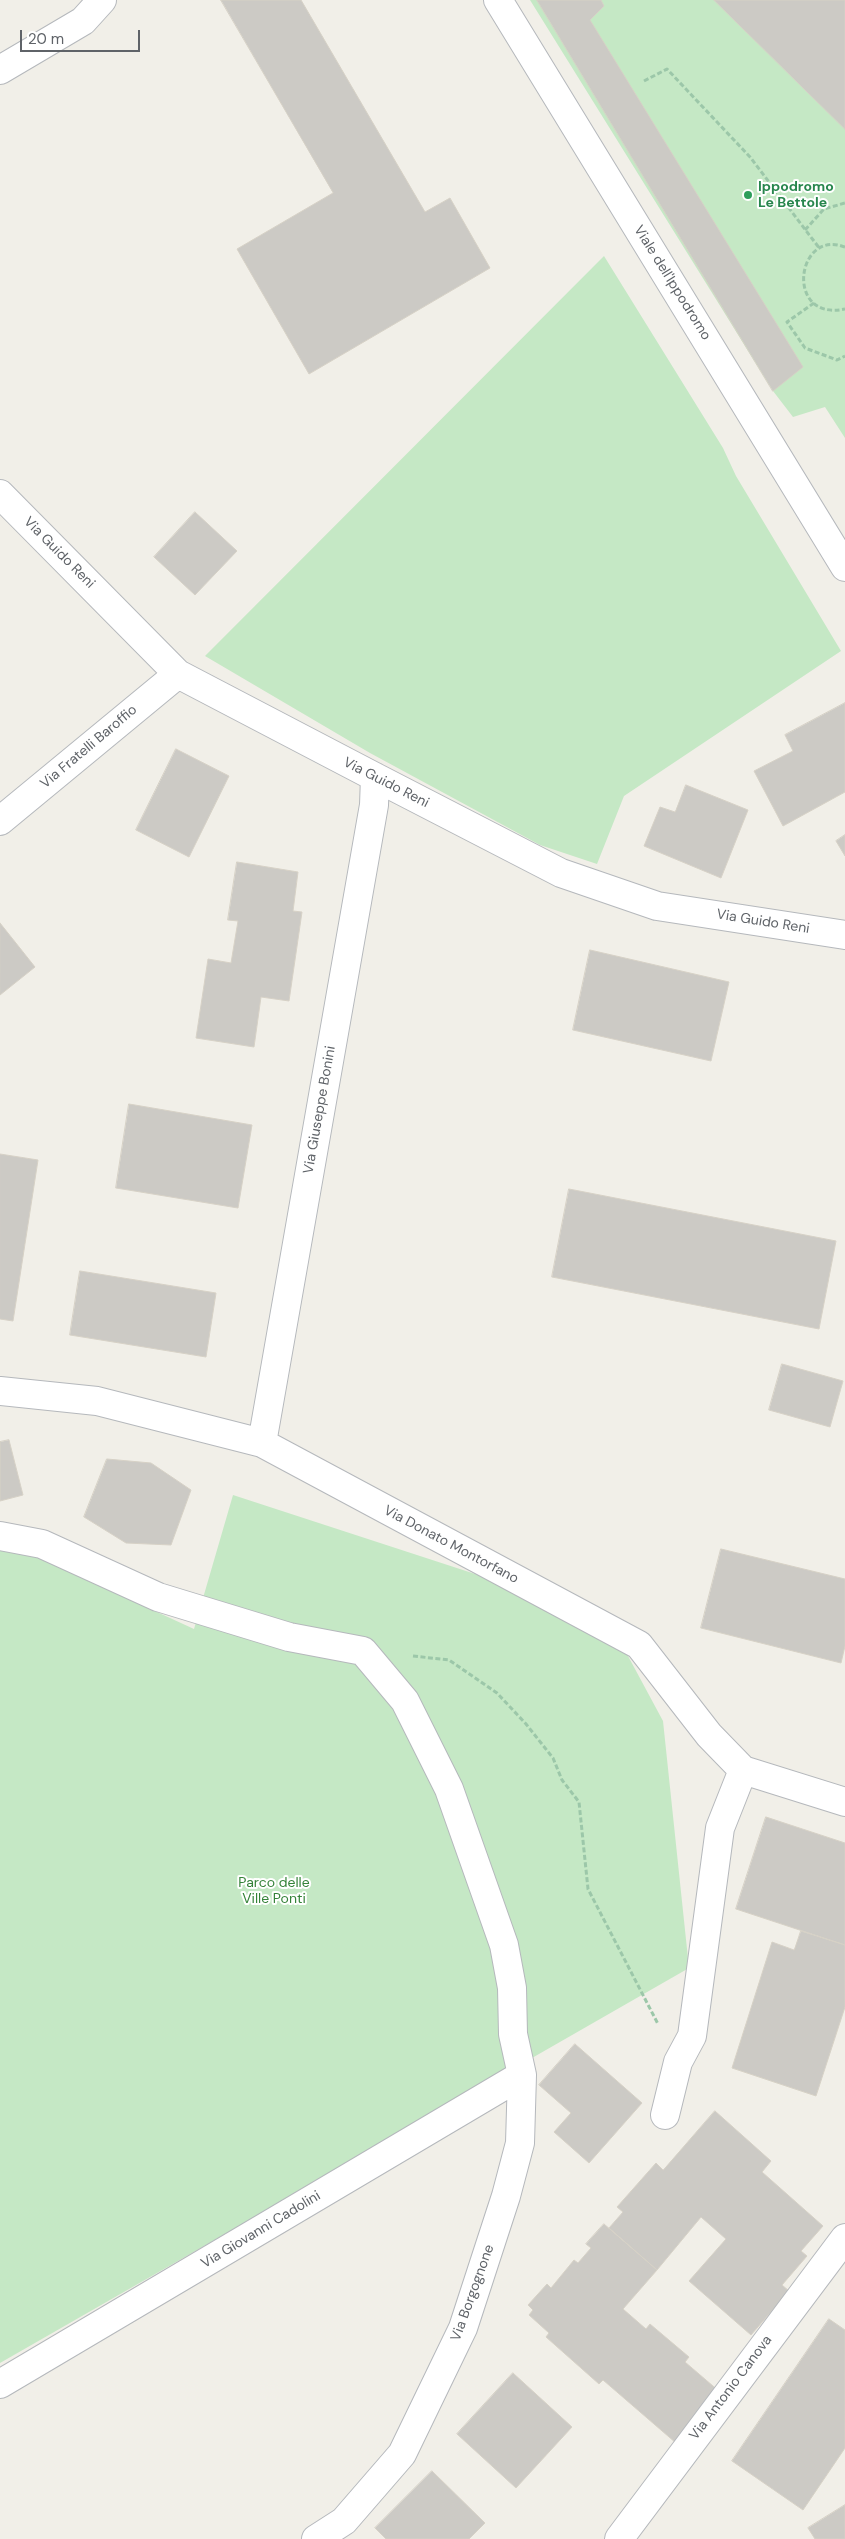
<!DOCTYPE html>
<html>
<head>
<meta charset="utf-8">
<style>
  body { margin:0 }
  #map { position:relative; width:845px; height:2539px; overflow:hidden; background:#f1efe8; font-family:"DM Sans",sans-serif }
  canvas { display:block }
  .scale { position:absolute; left:20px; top:30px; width:120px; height:22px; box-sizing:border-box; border:2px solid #5f6368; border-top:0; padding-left:6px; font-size:15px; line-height:18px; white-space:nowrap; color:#5f6368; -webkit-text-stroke:4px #fff; paint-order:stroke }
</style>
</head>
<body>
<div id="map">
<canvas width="845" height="2539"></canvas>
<div class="scale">20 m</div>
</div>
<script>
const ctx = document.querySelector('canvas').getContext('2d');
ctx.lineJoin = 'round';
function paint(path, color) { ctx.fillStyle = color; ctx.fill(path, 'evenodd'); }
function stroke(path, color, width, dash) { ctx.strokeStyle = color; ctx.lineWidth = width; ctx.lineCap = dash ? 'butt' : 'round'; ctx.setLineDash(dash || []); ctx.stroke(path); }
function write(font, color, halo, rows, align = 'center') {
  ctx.font = font + ' "DM Sans",sans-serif'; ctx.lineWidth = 4; ctx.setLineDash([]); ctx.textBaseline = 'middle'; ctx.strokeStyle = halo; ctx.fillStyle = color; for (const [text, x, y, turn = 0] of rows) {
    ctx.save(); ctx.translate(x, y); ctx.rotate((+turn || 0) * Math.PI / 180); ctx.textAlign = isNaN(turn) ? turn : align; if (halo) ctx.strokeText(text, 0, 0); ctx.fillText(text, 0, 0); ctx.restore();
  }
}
paint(new Path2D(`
  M530,0H845V438L825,407L793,417L773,391Z
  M604,256L723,448L736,476L841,651L624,796L597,864L540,845L370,753L205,656Z
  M233,1495L607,1617L663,1721L689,1968L0,2363V1540L194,1629Z`), '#c5e8c5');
const building = new Path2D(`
  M221,0H301L425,212L450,198L490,268L309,374L237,249L333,193Z
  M537,0H601L604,6L590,20L803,367L773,391Z
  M714,0H845V129Z
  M195,512L237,551L195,595L154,557Z
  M845,703V792L783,826L754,771L793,751L785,735Z
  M176,749L229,776L189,857L136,830Z
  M686,785L748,810L721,878L644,846L660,807L675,812Z
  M845,835V856L836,841Z
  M237,862L298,872L293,911L302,912L289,1001L261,997L254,1047L196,1038L208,959L231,963L238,921L228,920Z
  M0,923L35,967L0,995Z
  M590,950L729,982L711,1061L573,1030Z
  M129,1104L252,1125L238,1208L116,1188Z
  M0,1154L38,1160L13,1321L0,1319Z
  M569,1189L836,1241L819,1329L552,1277Z
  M80,1271L216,1293L206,1357L70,1335Z
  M782,1364L843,1381L830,1427L769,1410Z
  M9,1440L23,1495L0,1501V1442Z
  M107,1459L151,1463L191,1490L171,1545L126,1543L84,1517Z
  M721,1549L845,1579V1646L841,1663L701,1628Z
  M766,1817L845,1843V1945L736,1909Z
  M801,1931L845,1945V2007L816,2096L732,2068L772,1942L794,1950Z
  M575,2044L642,2103L589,2163L554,2132L571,2113L539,2085Z
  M715,2111L771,2161L762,2172L823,2226L801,2251L807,2256L782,2285L789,2291L751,2335L689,2281L726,2239L701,2217L657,2270L609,2228L623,2212L617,2207L656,2163L663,2170Z
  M604,2224L657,2270L623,2309L646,2329L650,2324L689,2357L685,2362L720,2392L676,2443L603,2380L599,2384L546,2337L549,2333L529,2315L533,2310L528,2305L547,2284L551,2288L574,2260L578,2263L591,2248L586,2244Z
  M829,2319L845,2330V2448L803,2510L732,2461Z
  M513,2373L572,2427L516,2488L457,2434Z
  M432,2471L485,2523L469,2539H386L375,2528Z
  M845,2505V2539H815L808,2528Z`);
paint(building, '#cccac5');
stroke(building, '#d6d1c6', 1);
const minor = new Path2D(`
  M0,70L83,21L102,0
  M0,494L178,674L375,777L561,873L657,906L845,935
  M0,821L178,674
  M0,1391L97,1401L262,1443L639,1645L709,1735L743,1770L845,1802
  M262,1443L374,805L375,777
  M0,1536L42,1544L158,1597L289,1637L363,1651L405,1701L449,1789L504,1945L512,1988L513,2034L522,2075L520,2143L506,2196L463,2328L402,2454L344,2521L316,2539
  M665,2115L678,2062L692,2036L720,1828L743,1770
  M0,2384L522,2075
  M619,2539L845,2238`);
const tertiary = new Path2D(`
  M498,0L845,567`);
stroke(minor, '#b5b8bc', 30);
stroke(tertiary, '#b5b8bc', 30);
stroke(new Path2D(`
  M644,81L667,69L750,157L820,249
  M805,230L824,209L845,203
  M845,247C796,228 784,322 845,309
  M814,303L787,322L805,348L837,360L845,356
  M413,1656L449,1660L497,1693L526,1724L553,1758L562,1780L579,1802L588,1889L658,2024`), '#9cc7a9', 3, [5, 2.5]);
stroke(minor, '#fff', 28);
stroke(tertiary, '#fff', 28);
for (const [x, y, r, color] of [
  [748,195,5,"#2e9e5b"]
]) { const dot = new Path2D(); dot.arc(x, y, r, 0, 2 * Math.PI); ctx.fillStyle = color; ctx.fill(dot); stroke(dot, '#fff', 2); }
write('bold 14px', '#27864d', '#fff', [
  ["Ippodromo",758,187],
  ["Le Bettole",758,203]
], 'left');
write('14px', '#5f6368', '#fff', [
  ["Viale dell'Ippodromo",672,283,58],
  ["Via Guido Reni",59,553,45],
  ["Via Fratelli Baroffio",89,747,-40],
  ["Via Guido Reni",386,783,27],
  ["Via Guido Reni",763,922,9],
  ["Via Giuseppe Bonini",320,1110,-80],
  ["Via Donato Montorfano",451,1545,28],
  ["Via Giovanni Cadolini",261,2230,-31],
  ["Via Borgognone",473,2293,-70],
  ["Via Antonio Canova",731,2388,-53]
]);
write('14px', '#348238', '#fff', [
  ["Parco delle",274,1883],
  ["Ville Ponti",274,1899]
]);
</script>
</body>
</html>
